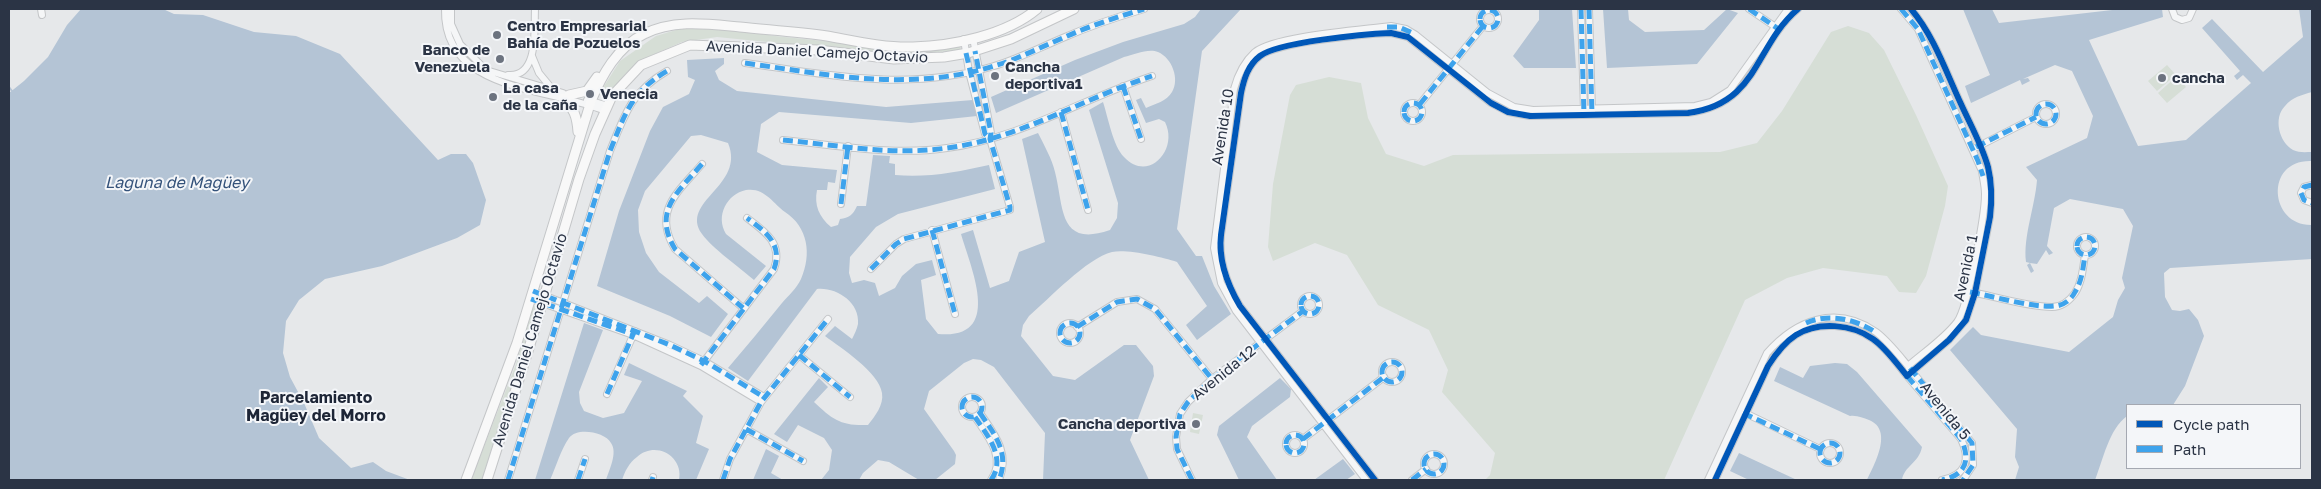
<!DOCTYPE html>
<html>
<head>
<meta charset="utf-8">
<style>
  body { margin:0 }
  #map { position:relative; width:2321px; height:489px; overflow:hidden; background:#e6e8ea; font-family:"Golos Text",sans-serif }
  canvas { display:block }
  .frame { position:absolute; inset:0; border:10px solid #2b3445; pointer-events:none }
  .legend { position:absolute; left:2126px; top:404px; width:175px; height:65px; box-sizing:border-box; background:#f4f6f9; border:1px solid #a4a8b1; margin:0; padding:6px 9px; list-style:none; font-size:15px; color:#2b3445 }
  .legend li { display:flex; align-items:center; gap:10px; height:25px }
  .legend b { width:25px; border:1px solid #a4a8b1 }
</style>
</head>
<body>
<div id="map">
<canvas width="2321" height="489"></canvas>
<div class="frame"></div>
<ul class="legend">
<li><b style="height:6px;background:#0057b8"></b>Cycle path</li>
<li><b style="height:6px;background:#3ea3ec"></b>Path</li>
</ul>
</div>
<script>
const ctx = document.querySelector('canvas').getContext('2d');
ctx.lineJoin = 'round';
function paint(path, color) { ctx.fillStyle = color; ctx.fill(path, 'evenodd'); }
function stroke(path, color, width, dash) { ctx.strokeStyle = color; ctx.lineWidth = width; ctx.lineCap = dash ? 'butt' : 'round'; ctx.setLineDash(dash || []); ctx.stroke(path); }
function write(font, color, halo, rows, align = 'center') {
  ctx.font = font + ' "Golos Text",sans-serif'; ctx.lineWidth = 4; ctx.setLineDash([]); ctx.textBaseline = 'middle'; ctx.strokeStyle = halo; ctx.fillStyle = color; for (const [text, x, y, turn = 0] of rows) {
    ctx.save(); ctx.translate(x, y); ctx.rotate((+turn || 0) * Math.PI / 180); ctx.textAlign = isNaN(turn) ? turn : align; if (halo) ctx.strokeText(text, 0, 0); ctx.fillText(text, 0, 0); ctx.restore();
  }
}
paint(new Path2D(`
  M689,26L719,27L775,36L902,49L960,44L961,51L889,54L717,37L682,42L639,61L603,99L599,94L620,61L656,36Z
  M1848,26L1869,33L1884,50L1916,115L1948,186L1945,206L1926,276L1916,293L1899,292L1887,276L1823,268L1787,278L1745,300L1664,480H1485L1490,475L1495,453L1442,392L1448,370L1429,330L1378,305L1347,255L1315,243L1273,261L1268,247L1273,184L1290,95L1296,85L1329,77L1361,83L1368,118L1386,154L1424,166L1453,155L1720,152L1757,143L1782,111L1831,32Z
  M2167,65L2176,75L2157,91L2148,81Z
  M2177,76L2186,87L2167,103L2158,93Z
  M534,305L536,307L482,480H471L516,364Z
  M1193,413L1203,415L1199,434L1190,432Z`), '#d6ded6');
paint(new Path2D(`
  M81,9H163L174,14L203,15L254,32L296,36L340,54L438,160L451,154H466L473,163L486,200L480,225L457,238L382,266L325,279L299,300L286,321L283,353L290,377L304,403L319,438L351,468L373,462L386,471L410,480H9V93L24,81L48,57L67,25Z
  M1201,9H1241L1202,51L1177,229L1196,256H1202L1214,286L1231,314L1197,340L1186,325L1207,306L1177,262C1161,257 1128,249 1112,252C1087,258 1049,299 1029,316L1023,325L1021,336L1053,376L1075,380L1124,345H1136L1153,366L1154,376L1130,440L1149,480H1043L1045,433L994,367L981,360L973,359L964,363L929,391L924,409L954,451L956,455L955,464L935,480H919L889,462L878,460L863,473L859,480H821L829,470L832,450L824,438L798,425L787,442L774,434L819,378L828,387L814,402C833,420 841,426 868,425C875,416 884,405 882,393C879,372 841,348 825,336L835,326L852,339C854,335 857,329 858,324C860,302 836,287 817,289L748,381L728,368C746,347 764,325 782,303C788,296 797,288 801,279C812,254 808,227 785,212C773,203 764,187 746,190C727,194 715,216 726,234L766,266L754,280C740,268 712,248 702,234C679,201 746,186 728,143L701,135L691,136L645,191L638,210L639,232L646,253L659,272L699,303L707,296L728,314L711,337L670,316L597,286L619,211L650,131L663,107L689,94L695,80L688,77L687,60L724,58V64L715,71L719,80L737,91L886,107L973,100L977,116L911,123L779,112L761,124L757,152L782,165L837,170L835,183L828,182L827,190H817C814,205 819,217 831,227L838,225L840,219C849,218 853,215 857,206H866L873,155L890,156L889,163L895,164V175C927,178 958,172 989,165L995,189L898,214L876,227L850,257L849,273L852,283L864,280L875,283L879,296L895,288L902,276L916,264L932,260L936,275L921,280L926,319L938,334C1004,340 971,269 961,234L973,230L990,288L1009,281L1019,252L1045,242L1022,139L1038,133C1044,145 1052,159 1055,172C1064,207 1058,248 1110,230L1117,218L1118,203L1089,110L1103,102C1108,117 1113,146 1124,157C1148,183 1179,150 1165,122L1159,119L1146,123L1136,100L1141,98L1146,108C1155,104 1167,101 1172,92C1180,79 1172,58 1158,52C1148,48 1134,55 1124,57L996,113L991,97L1075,60L1123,42L1184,24L1195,17Z
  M1539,9H1572L1576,68H1524L1513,56L1539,20Z
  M1603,9H1628L1629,20L1645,32L1704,30L1727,9L1738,13L1697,64L1607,68Z
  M1963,9H1992L1999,23L2121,9H2162L2163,17L2089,40L2138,146L2186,140L2251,83L2243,75L2237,80L2234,76L2240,71L2202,28L2212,19L2263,72L2303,37L2299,9H2312V92C2302,95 2292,97 2285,106C2273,118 2279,142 2293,150C2299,153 2306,152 2312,152V161C2264,159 2269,226 2312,225V259L2170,268L2164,273L2165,297L2172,310L2180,311L2189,309L2198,320L2204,336L2185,386L2173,405H2127V416C2109,429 2103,460 2095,480H2015L2019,467L2015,457L2017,429L1950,350L1973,327L1981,335L2069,352L2113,317L2118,300L2125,288L2122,278L2133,226L2123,209L2070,199L2054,208L2047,246L2053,253L2049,255L2046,250L2037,264L2030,263L2034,271L2031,273L2027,265L2030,263L2026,262C2023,236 2035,207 2037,180L2026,167L2087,138L2093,116L2072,71L2055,65L2023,79L2028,78L2030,81L2022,85L2020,80L1971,103L1965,86L1990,75Z
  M584,323L603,330L579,392L580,403L584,411L603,418L624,413L642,381L624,375L629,363L687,391L683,396L703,416L696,443L709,449L696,480H679C684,457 656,440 637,457C629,463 625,471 622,480H606C609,470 618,453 611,443C605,432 577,427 569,438C561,449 556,467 550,480H535Z
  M1835,363L1847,364L1857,372L1922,447C1919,463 1904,466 1902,480H1867C1874,465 1894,430 1869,420C1863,418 1857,415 1850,416L1774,381L1780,367L1803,378L1810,366Z
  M1280,378L1291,389L1290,397L1252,426L1247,437L1277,480H1239L1217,435L1219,426Z
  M766,449L779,456L771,473L783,480H753Z
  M1739,453L1797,480H1749L1730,471Z
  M1343,459L1355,474L1346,480H1314Z`), '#b4c4d5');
stroke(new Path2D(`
  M9,87L12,91`), '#b4c4d5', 2);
const minor = new Path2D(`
  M41,9L42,15
  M445,9C443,93 550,87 605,111
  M451,9V24L460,44L486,70L563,93
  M1581,9L1584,112
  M1589,9L1592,111
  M1749,9L1777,28
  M2172,9L2175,17L2182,20L2189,18L2193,9
  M1480 19a9 9 0 1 1 18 0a9 9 0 1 1-18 0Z
  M964,39L969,72L985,134L990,139
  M532,56L539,73L553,90
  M745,63C830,75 909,92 994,66C1018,59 1041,47 1065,37C1090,26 1117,17 1144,9
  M508,75C539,78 534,29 535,9
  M1123,86L1141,139
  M587,100L608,106
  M1404 112a9 9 0 1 1 18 0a9 9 0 1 1-18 0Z
  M2036 114a10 10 0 1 1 20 0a10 10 0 1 1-20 0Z
  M1420,104L1483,26
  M1061,112L1088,210
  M783,140C837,145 893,156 947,148C1019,139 1084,98 1152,76
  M1977,147L2036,117
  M702,164C678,192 652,211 675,249L743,308
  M2312,185L2304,187L2301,193L2304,200L2312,203
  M841,204L848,146
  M932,230L955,314
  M2077 246a9 9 0 1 1 18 0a9 9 0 1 1-18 0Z
  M871,269L896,244L904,239L1010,210V207L990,139L991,133L973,38
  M533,291L670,345L704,361L764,397
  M1972,292C1996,297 2028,307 2052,307C2062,307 2070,300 2075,293C2082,282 2083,268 2085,255
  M1301 305a9 9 0 1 1 18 0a9 9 0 1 1-18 0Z
  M531,299L633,335L701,366L761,402
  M1060 333a10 10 0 1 1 20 0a10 10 0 1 1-20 0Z
  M1077,327L1117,302L1137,299L1155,309L1212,379
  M799,355L850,397
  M1382 372a10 10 0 1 1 20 0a10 10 0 1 1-20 0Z
  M702,364L774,269C783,244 766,232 747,218
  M1909,368L1972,443L1973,465L1963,480
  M1907,376L1961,439C1971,460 1966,475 1942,480
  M607,394L635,331
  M962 407a10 10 0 1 1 20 0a10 10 0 1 1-20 0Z
  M980,413C995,435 1010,453 999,480
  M1745,413L1820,449
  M975,417C987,435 1007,458 991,480
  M746,429L803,461
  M1286 444a9 9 0 1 1 18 0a9 9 0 1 1-18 0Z
  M1303,439L1384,377
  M1820 453a10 10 0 1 1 20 0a10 10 0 1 1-20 0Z
  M1424 464a10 10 0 1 1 20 0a10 10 0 1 1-20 0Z
  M508,480L610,151C625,114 631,92 667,71
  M578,480L585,459
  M652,480L653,477
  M723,480L730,459L761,402L828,319
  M1192,480L1177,449L1176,437L1180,414L1188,402L1212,379L1303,311
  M1366,480L1236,311L1221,283L1214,248L1234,89C1238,74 1244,62 1255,52C1275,36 1361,30 1391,26L1406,29L1416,35L1488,93L1514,107L1533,110L1695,106L1711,102L1730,90L1788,9
  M1375,480L1240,306C1227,284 1218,261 1221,235L1241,93C1244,79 1248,65 1260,56C1278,42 1365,34 1391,33L1408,37L1491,103L1508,112L1530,116L1688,113C1759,104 1754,46 1798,9
  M1412,480L1426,469
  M1708,480L1767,353C1796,320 1836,304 1876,332C1888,341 1898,354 1908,366C1924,352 1944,339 1957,322C1968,307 1985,215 1985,194C1985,186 1983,179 1982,171L1918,29L1901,9
  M1715,480L1768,366C1775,355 1785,342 1796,335C1818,321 1852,324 1873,339C1886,348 1897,364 1907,376L1949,340L1966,320L1975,293L1990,217C1992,200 1992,184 1988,167C1982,145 1970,124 1961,104C1946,72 1934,36 1911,9`);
const secondary = new Path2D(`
  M569,95L587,91L597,77
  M563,98C574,109 577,116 578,132
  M466,480L517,343L591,101C602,75 617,47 644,34C674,19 707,24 740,27C769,30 798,32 827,36C855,41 884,48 913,47C953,46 1006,35 1037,9
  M487,480L529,348L579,179L595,134L612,96L641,65L690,45L818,50L894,59L944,57L968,53L1011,39L1074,9`);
stroke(minor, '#c4c6c8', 8);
stroke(secondary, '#c4c6c8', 11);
stroke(minor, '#f5f6f7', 6);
stroke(secondary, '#f8f8f8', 9);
stroke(new Path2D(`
  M1581,9L1584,115
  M1589,9L1592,115
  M1749,9L1780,30
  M1901,9L1918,29L1978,161L1983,176
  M1480 19a9 9 0 1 1 18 0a9 9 0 1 1-18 0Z
  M1387,27H1399L1415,34
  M966,53L985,134L990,139
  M745,63C830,75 909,92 994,66C1018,59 1041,47 1065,37C1090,26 1117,17 1144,9
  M1123,86L1141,139
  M1404 112a9 9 0 1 1 18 0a9 9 0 1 1-18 0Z
  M2036 114a10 10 0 1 1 20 0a10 10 0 1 1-20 0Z
  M1420,104L1483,26
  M1061,112L1088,210
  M783,140C837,145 893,156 947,148C1019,139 1084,98 1152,76
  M1976,147L2036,117
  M702,164C678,192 652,211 675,249L743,308
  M2312,185L2304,187L2301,193L2304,200L2312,203
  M841,204L848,146
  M932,230L955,314
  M2077 246a9 9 0 1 1 18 0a9 9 0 1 1-18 0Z
  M871,269L896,244L904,239L1010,210V207L990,139L991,133L975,51
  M533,291L670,345L704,361L764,397
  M1970,292C1992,296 2033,308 2054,306C2063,306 2071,300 2075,292C2082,281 2083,268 2085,255
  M1301 305a9 9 0 1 1 18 0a9 9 0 1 1-18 0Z
  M531,299L635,335
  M1806,323C1829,313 1855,319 1875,332
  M1060 333a10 10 0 1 1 20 0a10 10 0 1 1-20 0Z
  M1077,327L1117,302L1137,299L1155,309L1212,379
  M799,355L850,397
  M1382 372a10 10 0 1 1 20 0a10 10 0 1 1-20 0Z
  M701,365L774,269C783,244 766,232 747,218
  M1910,368L1972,443L1973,465L1963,480
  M1907,376L1961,439C1971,460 1966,475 1942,480
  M607,394L635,330
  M962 407a10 10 0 1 1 20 0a10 10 0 1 1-20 0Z
  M980,413C995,435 1010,453 999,480
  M1743,413L1820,449
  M975,417C987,435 1007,458 991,480
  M746,429L803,461
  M1286 444a9 9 0 1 1 18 0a9 9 0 1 1-18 0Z
  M1303,439L1384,377
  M1820 453a10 10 0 1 1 20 0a10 10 0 1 1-20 0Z
  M1424 464a10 10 0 1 1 20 0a10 10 0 1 1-20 0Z
  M508,480L610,151C625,114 631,92 667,71
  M578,480L585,459
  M652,480L653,477
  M723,480L730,459L761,402L828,319
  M1192,480L1177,449L1176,437L1180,414L1188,402L1212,379L1303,311
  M1412,480L1426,469`), '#3ea3ec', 5, [10, 5]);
stroke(new Path2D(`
  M1375,480L1240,306C1227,284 1218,261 1221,235L1241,93C1244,79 1248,65 1260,56C1278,42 1365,34 1391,33L1408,37L1491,103L1508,112L1530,116L1688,113C1759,104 1754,46 1798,9
  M1715,480L1768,366C1775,355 1785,342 1796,335C1818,321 1852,324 1873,339C1886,348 1897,364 1907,376L1949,340L1966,320L1975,293L1990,217C1992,200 1992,184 1988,167C1982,145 1970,124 1961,104C1946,72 1934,36 1911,9`), '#0057b8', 6);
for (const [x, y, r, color] of [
  [497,35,5,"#6c737f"],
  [500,59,5,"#6c737f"],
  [995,76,5,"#6c737f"],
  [2162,78,5,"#6c737f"],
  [590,94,5,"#6c737f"],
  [493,97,5,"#6c737f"],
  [1196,424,5,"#6c737f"]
]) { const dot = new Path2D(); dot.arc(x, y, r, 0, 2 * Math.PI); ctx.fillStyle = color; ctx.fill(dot); stroke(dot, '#f4f6f9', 2); }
write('bold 15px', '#2b3445', '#f4f6f9', [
  ["Centro Empresarial",507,26],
  ["Bahía de Pozuelos",507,43],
  ["Banco de",490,50,"right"],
  ["Venezuela",490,67,"right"],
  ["Cancha",1005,67],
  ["deportiva1",1005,84],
  ["cancha",2172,78],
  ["La casa",503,88],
  ["de la caña",503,105],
  ["Venecia",600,94],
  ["Cancha deportiva",1186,424,"right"]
], 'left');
write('15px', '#2b3445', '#f4f6f9', [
  ["Avenida Daniel Camejo Octavio",817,52,3],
  ["Avenida 10",1223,127,-81],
  ["Avenida 1",1966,268,-78],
  ["Avenida Daniel Camejo Octavio",530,340,-73],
  ["Avenida 12",1224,373,-39],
  ["Avenida 5",1945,411,51]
]);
write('italic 16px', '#34527a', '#f4f6f9', [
  ["Laguna de Magüey",177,183]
]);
write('bold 16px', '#1d2536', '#f4f6f9', [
  ["Parcelamiento",316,398],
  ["Magüey del Morro",316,416]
]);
</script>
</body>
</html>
